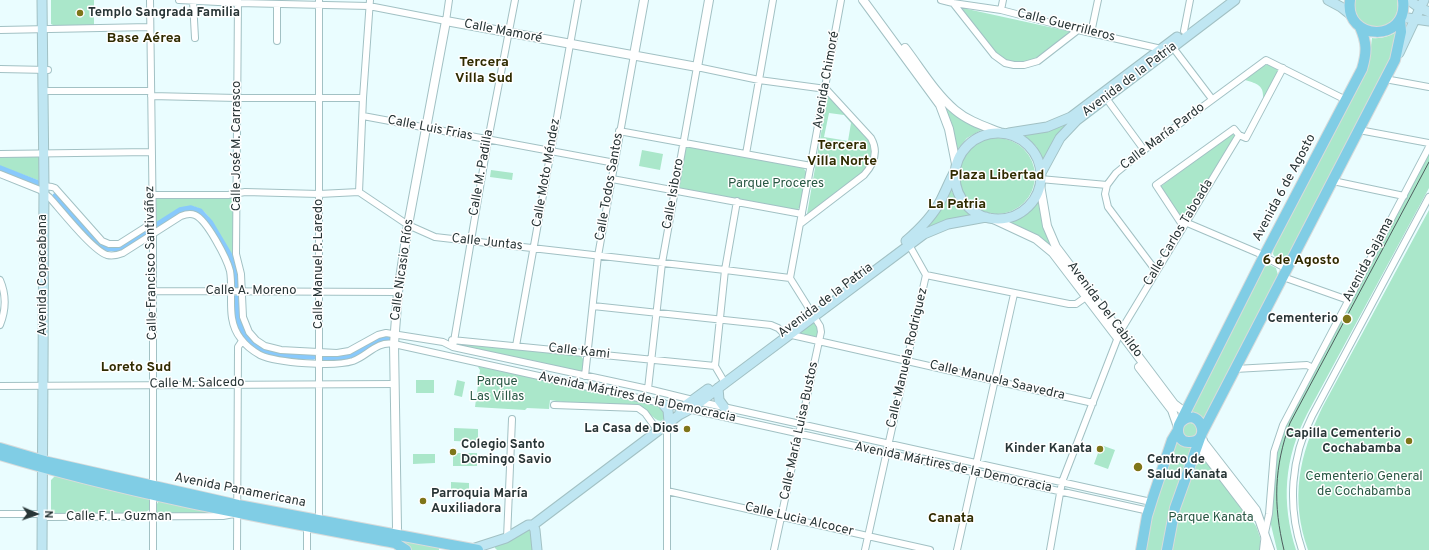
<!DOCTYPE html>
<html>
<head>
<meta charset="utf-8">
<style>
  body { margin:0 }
  #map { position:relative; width:1429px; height:550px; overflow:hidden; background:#eafdff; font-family:Overpass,sans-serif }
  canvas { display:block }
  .north { position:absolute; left:16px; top:494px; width:40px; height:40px; -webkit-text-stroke:3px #fff; paint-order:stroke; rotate:92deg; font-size:11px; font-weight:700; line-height:16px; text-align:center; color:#283536 }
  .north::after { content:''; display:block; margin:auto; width:14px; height:18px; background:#283536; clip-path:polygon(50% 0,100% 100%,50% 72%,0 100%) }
</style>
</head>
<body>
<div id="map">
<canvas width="1429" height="550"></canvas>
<div class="north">N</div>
</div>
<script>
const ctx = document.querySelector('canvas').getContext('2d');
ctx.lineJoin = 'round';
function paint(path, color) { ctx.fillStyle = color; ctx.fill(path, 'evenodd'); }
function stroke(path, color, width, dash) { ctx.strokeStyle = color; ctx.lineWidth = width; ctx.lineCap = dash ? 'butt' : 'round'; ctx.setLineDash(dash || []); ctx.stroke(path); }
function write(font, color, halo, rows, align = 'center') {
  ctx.font = font + ' Overpass,sans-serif'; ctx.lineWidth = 3; ctx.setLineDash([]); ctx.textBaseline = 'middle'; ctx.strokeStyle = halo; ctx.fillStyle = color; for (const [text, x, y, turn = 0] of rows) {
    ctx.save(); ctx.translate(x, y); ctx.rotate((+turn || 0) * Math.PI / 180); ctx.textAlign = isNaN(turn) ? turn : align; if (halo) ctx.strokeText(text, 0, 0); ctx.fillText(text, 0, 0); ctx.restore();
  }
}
paint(new Path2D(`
  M51,0H94V25H53L51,24Z
  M1355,0H1397C1404,38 1346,33 1355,0Z
  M958,7L1072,32L1036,58L1024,63H1012L998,57Z
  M1398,31L1391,56L1288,256L1283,260H1277L1273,254L1274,248L1370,54L1372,38C1382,39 1390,36 1398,31Z
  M1269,64L1277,68L1278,71L1265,98L1263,97C1264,84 1254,83 1245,80L1263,66Z
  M829,97L870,142L871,146V158L866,168L859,176L808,214H807L827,99ZM829,113L844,115L851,123L848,141L824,137Z
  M939,98L983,129L967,138L956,151Z
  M1074,119L1044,163L1036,146L1023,135Z
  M1235,134L1236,136L1184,222L1160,187L1230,135Z
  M959 176a38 38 0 1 1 76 0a38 38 0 1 1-76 0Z
  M687,146L803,167L806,172V174L801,206L798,209H793L679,188L685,148Z
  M642,150L663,154L660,170L639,166Z
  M1429,153V188L1307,414C1284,459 1281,502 1296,550H1277L1271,525L1270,516L1273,471L1281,434Z
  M0,157H39L40,158V181L0,166Z
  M491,170L513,173L512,180L490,177Z
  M950,188L959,204L971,216L921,233Z
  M157,197L232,198L234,202V258L208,216C192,195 171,214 155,224V199Z
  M1039,200L1058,255L1034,234L1011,223L1028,213Z
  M1429,210V550H1308C1290,498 1299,456 1322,408Z
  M1270,265L1276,268L1278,275L1277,278L1205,420L1198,415L1190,412L1262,270L1264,267Z
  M812,320L818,329L817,337L797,333Z
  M456,342L580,355L584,360L583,372L456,345Z
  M478,367H481L662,406L666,417L661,421C652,420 647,408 638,405L576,404L550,400L549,409L527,408L525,410L475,407L480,370Z
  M416,380H434V393H416Z
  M457,380L465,382L462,397L454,395Z
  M1183 430a7 7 0 1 1 14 0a7 7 0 1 1-14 0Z
  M454,428L478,429V442L454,441Z
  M1177,440L1183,446L1191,448L1162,550H1145L1151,517Z
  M1101,445L1115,450L1108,469L1094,464Z
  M453,453H477V466H453Z
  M413,454H435V463L413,464Z
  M1202,456L1205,458L1256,526L1260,537V550H1171L1179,513L1197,458Z
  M56,475L149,499V510L144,513L54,514L51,510V480Z
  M451,482L469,483V495H451Z
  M159,500L219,513L158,514L157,513V504Z
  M531,528L534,550H497L495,548V545Z
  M406,541L439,547V550H411L404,544Z`), '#aae7ca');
stroke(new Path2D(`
  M0,168L38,183
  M55,196L93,239L105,248L120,249L146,232
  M158,224L180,210L191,208L200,211L210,222L229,254L234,265L236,286
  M236,298C236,353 268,355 313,357
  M324,358C336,358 347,359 358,353C370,347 375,340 389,338`), '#88c9fc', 5.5);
const minor = new Path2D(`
  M150,0L153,234V550
  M179,0L238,3L369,6L446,21L449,0
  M238,0L236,254L241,274L243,317L249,332L256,340L265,346L281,350L337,353L349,351L378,335L386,333L443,342L453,347L648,389L701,402L1151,502
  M941,0L953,3L1001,10L1078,30L1157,48L1161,52
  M193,1L195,38
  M953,3L994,55L1005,63L1014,65H1024L1038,61L1078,30
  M1001,10L1003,0
  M0,30L150,27
  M1184,31L1190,0
  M1091,33L1098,0
  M277,41V4
  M1171,45L1212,99
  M0,69L48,70
  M1385,79L1429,87
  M48,91H151
  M151,96L237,98H363
  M1106,98L1144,150
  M363,116L615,163
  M1359,130L1429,143
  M619,131L811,166
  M0,154L151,152
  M746,154L773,0
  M0,174L40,190L49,197C61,210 92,250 107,255C112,256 118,255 123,253L181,216C186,214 190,213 195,215C207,220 227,259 230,271C234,294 225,319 241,339C246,346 253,351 260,355C278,363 334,367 353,361C369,355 376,341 394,344L1149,511
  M612,179L802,214
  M1040,179L1107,185
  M1333,181L1404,196
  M44,186L52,187L55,188L102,241L109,244H119L152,223
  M359,192L363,98L370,0
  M152,195H228L245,192L319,194L359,192L408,225L435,237L725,270L790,278L820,326L821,332L774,550
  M1185,222L1258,253L1287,269
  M800,224L864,175C874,164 879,152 871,138L826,89
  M1183,226L1156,185L1234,129L1239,135L1246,138L1283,68
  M1156,271L1108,207L1105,194L1107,185L1116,173L1144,150L1266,60L1346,100
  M926,275L1069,304H1076L1086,297
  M1283,277L1348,300
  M790,278L841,0
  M0,280C7,296 6,310 0,325
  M153,291L398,292
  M593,306L771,325L778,328L783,333L1093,403
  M452,340L715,366
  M516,346L578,0
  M453,347L488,140L515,0
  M1235,369L1307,365L1313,368
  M585,376L598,256L634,55
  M725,383L715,366L725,270L737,201
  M0,386L395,384
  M648,389L662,263L697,67L759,80L826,89
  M554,405L638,408L645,413L658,431
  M667,491L930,550
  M0,514H42L48,517L223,516L234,514
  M317,522L319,515V0
  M307,524V550
  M507,538L512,419
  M237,550L238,347L242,341
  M667,550V424
  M865,550L926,275L908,243
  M957,550L1014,294
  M1050,550L1062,482L1120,332L1239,135
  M1263,550L1265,533L1269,514L1274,452L1283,425L1429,147
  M1302,550C1287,506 1291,457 1312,416L1429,197`);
const tertiary = new Path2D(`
  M863,0L940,105L949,129L956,164
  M905,48C921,69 935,93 955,110C968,121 984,126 999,132
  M634,55L644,0
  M1040,185L1047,226L1056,247L1174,404L1190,416
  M991,218L1036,239L1053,253L1117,337
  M1139,367L1172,410L1178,427
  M1201,436L1204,443L1256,510L1270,550
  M1193,444L1203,451L1251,514L1258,518
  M396,540L397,528L394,344L398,292L408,225L446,21L697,67L709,0`);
const secondary = new Path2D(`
  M42,0L44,186L42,550
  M1328,0L1341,7L1351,15
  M1409,0L1420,8L1429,12
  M1401,17L1429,21
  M1399,53L1424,0
  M955 176a43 43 0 1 1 86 0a43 43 0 1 1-86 0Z
  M1009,133L1047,127L1071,117L1177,37
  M1041,173L1060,138L1077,120L1235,0
  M906,241C920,229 933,216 941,200C946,190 950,180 955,171
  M718,388L719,400L724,407
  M663,404L668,410L669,422
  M680,412L682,408L708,389
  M533,525L535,530L537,550
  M472,549L506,538L528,525H533L679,415C696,407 710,394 725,383L924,234L948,224L986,217`);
const primary = new Path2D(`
  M1350,0C1344,42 1409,43 1403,0
  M1180,423C1198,403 1214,441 1190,442C1180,443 1176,433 1179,425L1264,256L1362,69C1367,52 1367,43 1360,27
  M1202,433L1395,60L1401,32L1400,19
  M0,448L48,462L238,505L478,550
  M0,455C129,494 263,518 395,543L406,550
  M1141,550L1147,516L1153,497L1172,440L1178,430
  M1167,550L1175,508L1200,438`);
stroke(minor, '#a2c1c4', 8);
stroke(tertiary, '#a2c1c4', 10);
stroke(secondary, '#a2c1c4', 11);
stroke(primary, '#d8dbdb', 12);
stroke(minor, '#fff', 6);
stroke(tertiary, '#fff', 8);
stroke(secondary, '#bfe6f2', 9);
stroke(primary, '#80cde5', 10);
stroke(new Path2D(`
  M1284,550C1273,505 1274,467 1290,423L1429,162`), '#4e5d5e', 1);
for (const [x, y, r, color] of [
  [80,13,4,"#7e7519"],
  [1347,319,5,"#7e7519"],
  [687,429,4,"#7e7519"],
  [1409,441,4,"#7e7519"],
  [1100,449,4,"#7e7519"],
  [453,452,4,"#7e7519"],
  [1138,467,5,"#7e7519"],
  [423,501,4,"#7e7519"]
]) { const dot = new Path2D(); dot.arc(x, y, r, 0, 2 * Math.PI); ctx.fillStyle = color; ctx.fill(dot); stroke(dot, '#fff', 1.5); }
write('bold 13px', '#283536', '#fff', [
  ["Templo Sangrada Familia",88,13],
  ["Cementerio",1338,319,"right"],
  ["La Casa de Dios",679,429,"right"],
  ["Capilla Cementerio",1401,434,"right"],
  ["Cochabamba",1401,449,"right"],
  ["Colegio Santo",461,445],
  ["Domingo Savio",461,460],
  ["Kinder Kanata",1092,449,"right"],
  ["Centro de",1147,460],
  ["Salud Kanata",1147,475],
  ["Parroquia María",431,494],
  ["Auxiliadora",431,509]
], 'left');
write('13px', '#283536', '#fff', [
  ["Calle Guerrilleros",1066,26,14],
  ["Calle Mamoré",503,32,11],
  ["Avenida Chimoré",827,80,-80],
  ["Avenida de la Patria",1130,80,-37],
  ["Calle Luis Frias",430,129,11],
  ["Calle María Pardo",1163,137,-37],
  ["Calle José M. Carrasco",237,146,-90],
  ["Calle M. Padilla",482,173,-80],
  ["Calle Moto Méndez",547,173,-80],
  ["Calle Todos Santos",610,187,-80],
  ["Avenida 6 de Agosto",1285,188,-62],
  ["Calle Isiboro",674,194,-80],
  ["Calle Carlos Taboada",1179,233,-59],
  ["Calle Juntas",487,243,6],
  ["Avenida Sajama",1369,260,-62],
  ["Calle Francisco Santiváñez",152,263,-91],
  ["Calle Manuel P. Laredo",319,264,-90],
  ["Calle Nicasio Ríos",403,270,-82],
  ["Avenida Copacabana",43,275,-90],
  ["Calle A. Moreno",251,291],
  ["Avenida de la Patria",826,301,-37],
  ["Avenida Del Cabildo",1104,310,53],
  ["Calle Kami",579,352,6],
  ["Calle Manuela Rodriguez",908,358,-77],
  ["Calle Manuela Saavedra",997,381,13],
  ["Calle M. Salcedo",197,384,-1],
  ["Avenida Mártires de la Democracia",637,398,12],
  ["Calle María Luisa Bustos",800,431,-78],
  ["Avenida Mártires de la Democracia",953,468,12],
  ["Avenida Panamericana",240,491,11],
  ["Calle F. L. Guzman",119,517],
  ["Calle Lucia Alcocer",799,520,13]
]);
write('13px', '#285743', '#fff', [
  ["Parque Proceres",776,184],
  ["Parque",497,382],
  ["Las Villas",497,397],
  ["Cementerio General",1364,477],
  ["de Cochabamba",1364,492],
  ["Parque Kanata",1211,518]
]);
write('bold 14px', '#302b00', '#fff', [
  ["Base Aérea",144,39],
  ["Tercera",484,63],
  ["Villa Sud",484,79],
  ["Tercera",842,146],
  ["Villa Norte",842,162],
  ["Plaza Libertad",997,176],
  ["La Patria",957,205],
  ["6 de Agosto",1301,261],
  ["Loreto Sud",136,368],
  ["Canata",951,519]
]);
</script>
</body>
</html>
